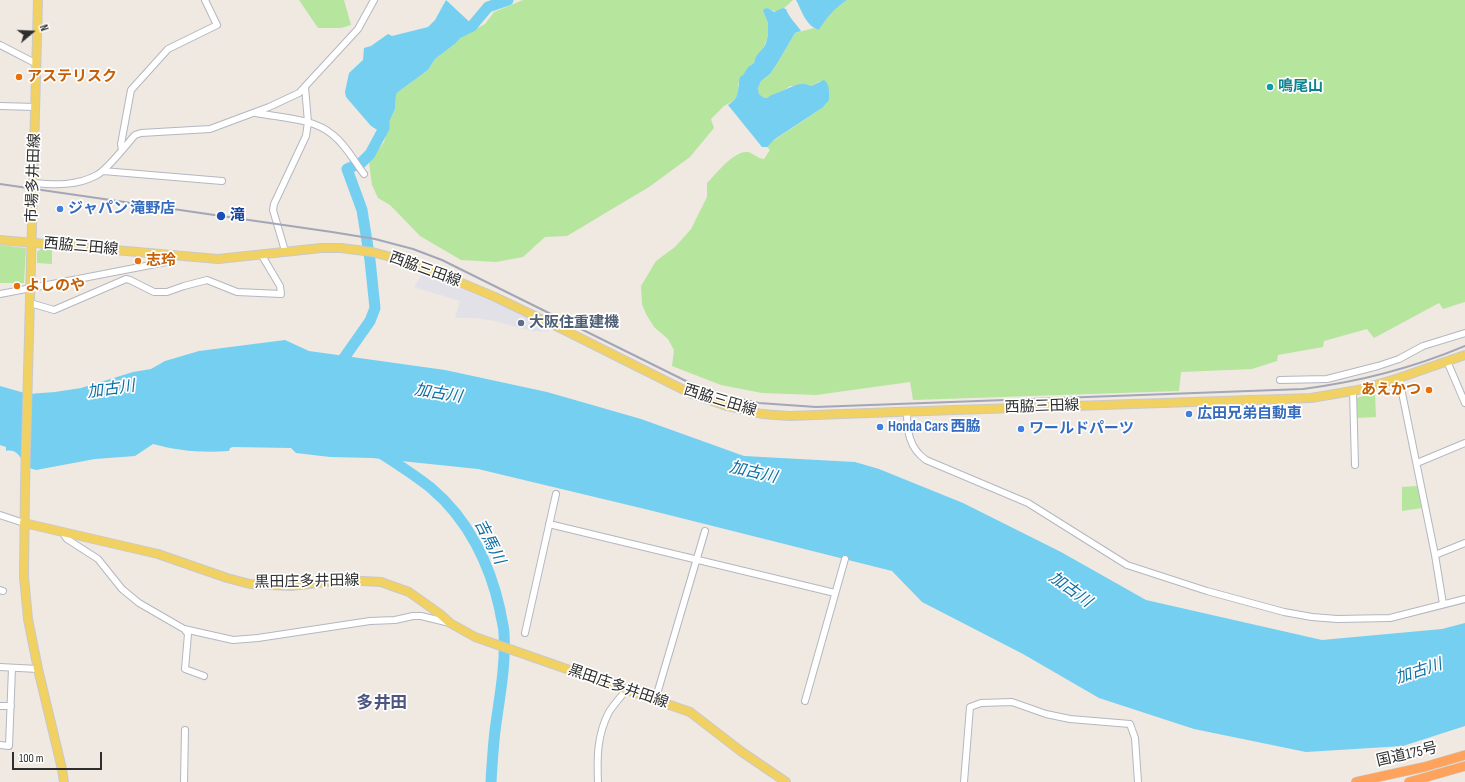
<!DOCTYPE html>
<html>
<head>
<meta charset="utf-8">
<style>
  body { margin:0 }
  #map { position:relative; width:1465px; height:782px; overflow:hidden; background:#efe9e1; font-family:"Sofia Sans Condensed",sans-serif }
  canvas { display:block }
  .north { position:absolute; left:12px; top:12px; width:40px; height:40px; -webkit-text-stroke:3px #fff; paint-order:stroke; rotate:71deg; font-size:11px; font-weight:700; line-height:16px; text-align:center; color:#2e2e2e }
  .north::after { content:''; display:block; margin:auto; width:14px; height:18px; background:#2e2e2e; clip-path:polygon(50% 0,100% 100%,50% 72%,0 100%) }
  .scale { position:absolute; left:12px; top:752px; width:90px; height:18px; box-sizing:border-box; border:2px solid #2e2e2e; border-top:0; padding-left:5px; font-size:12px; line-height:14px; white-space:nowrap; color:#2e2e2e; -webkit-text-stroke:3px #fff; paint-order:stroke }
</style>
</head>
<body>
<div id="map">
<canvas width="1465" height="782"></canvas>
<div class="north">N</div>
<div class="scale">100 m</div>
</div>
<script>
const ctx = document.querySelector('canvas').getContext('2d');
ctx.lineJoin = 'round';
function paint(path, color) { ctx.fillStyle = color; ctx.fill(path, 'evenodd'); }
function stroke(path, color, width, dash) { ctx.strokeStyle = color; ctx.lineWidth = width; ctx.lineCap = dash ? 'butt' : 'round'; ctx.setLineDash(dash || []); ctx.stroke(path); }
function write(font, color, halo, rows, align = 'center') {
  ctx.font = font + ' "Sofia Sans Condensed","Noto Sans JP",sans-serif'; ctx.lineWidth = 3.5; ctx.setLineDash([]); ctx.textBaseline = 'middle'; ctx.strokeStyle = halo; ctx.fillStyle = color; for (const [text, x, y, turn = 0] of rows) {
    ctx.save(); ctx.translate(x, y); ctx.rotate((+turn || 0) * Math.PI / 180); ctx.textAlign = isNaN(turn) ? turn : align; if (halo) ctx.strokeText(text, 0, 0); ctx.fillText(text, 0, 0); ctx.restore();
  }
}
paint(new Path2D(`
  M423,273L510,309L537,321L550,329L548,331H532L495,321L475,318H455L460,301L414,287Z`), '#e3e1e8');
paint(new Path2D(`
  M299,0H344L351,25L341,28H318Z
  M523,0H793C784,8 779,16 768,8L763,11L768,23V35L764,47L756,56L754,63L748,67L738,84L739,93L733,101L724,106L711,119L714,128L690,157L649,187L567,236L545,237L523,257L496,262L461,260L420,236L390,205L378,198L372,185L369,162L384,142L389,122L395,109L396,95L398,92L428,70L435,59L456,43L462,36L485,24L494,12Z
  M847,0H1465V302L1443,309L1439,303L1374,338L1367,329L1324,341L1323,347L1278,355L1277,361L1252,369L1181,372L1179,391L913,400L910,382L816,395L762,393L721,385L672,366L674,350L668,339L654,327L646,314L642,304L641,286L656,261L675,247L691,229L707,197V183C716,174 734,150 748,152C753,153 756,158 764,159L770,150L767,147V145L822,108L820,81L811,86H790L786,89L767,98H764L759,94L758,88L761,81L770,74L778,62L795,33L814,28L819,30C826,17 835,8 847,0Z
  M0,245L26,248L24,283H0Z
  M42,248L52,250V264L37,263V252Z
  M1375,392L1376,417L1356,418L1355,402L1357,398Z
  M1417,486L1422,508L1402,511V487Z`), '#b6e59e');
paint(new Path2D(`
  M446,0L476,28L462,36L456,43L435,59L428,70L398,92L396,95L395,109L389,122L386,134L380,130L379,131L371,126L346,97L345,92L349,73L363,60L364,48L371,46L388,34L392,36L428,27L435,20Z
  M796,0H847C835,8 826,18 819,30C806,26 802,11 796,0Z
  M768,8L774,12L783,8L786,9C789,18 796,23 801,31L795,33L778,62L770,74L761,81L758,88L759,94L764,98H767C772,94 778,93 784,90C794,86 800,81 811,86L824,80C830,84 829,93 829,100L822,108L775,139L767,147H762L728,105C741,97 737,90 740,77L743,75L748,67L754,63L756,56L764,47L766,43L768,35V23L763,11L764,9Z
  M285,340L309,351L445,370L547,392L641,419L744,456L855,462L879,469L963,503L1061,552L1146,600L1322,640L1442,629L1465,623V726L1403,746L1306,752L1194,729L1099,698L1023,654L922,602L892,571L649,510L478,469L372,458L330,457L296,453L291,448L233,447L230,448L229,451C203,453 178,451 153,444L135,456L95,459L36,470C34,469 31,469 29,467C20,462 20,448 6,451V447L0,445V386L28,394L55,392L81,388L133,372L151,369L165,361L199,351Z`), '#75cff0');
stroke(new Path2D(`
  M460,32L472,26L488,7L508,0
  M360,164L370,154L384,128V118
  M334,366L344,358L370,321L375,308L370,260L362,210L347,169L356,165
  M379,452C397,464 415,475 431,488C468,519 490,564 500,610C501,618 504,626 504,634C506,667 499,699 495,731C493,748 492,765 491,782`), '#75cff0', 11);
const minor = new Path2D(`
  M0,45L37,64
  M0,106L36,107
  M256,113C282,118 313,118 333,135C346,145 354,161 364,174
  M122,150L121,144L131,90L168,49L217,25L205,0
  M103,171L222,181
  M34,183C55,185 77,186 97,175C108,169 126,145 135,135L141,133L210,129L269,107L299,93L358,29L374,0
  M285,251L273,210L274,204L306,136L308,122L305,87
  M0,294L166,262L176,255
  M30,303L54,310L126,279L130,280L154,292H167L184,286L207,280L237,292L281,294L280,286L261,254
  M1447,361L1465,403
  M1399,378L1435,555L1443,604
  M1280,380L1327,379L1378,366L1399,359L1423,346L1465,333
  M1353,391L1355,465
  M907,412C907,431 909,448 926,460L1028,503L1127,565L1207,591L1284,612L1312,617L1337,619L1390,618L1465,599
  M1417,463L1465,443
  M0,515L24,523
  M549,524L835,593
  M63,533L67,539L98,559L122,589L139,603L184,629L233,640L258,638L370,621L395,620L413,616H421L450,623
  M1435,555L1465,543
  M0,590L3,591
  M184,629L188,634L185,669L204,676
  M525,633L556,494
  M0,667L38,669
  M658,700L657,694L705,531
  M805,701L845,559
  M0,706H11
  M0,745L9,746L12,668
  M184,782L185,730
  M598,782C597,757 597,735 609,712C614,704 621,697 626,690
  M964,782L970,707L981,703L1012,702L1046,714L1070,719L1130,724L1135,738L1138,782`);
const major = new Path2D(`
  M38,0L25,485L24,577L28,619L38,669L62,769L64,782
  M0,240L218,259L321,248H341L372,252L406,261L426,268L495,297L558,327L692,394L727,406L762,414L789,416L896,412L1311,398L1358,390L1399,378L1465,355
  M24,523L158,554L227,578L250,584L291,586L344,580L381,582L409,592L440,614L450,623L475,637L690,712L742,752L786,782`);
const highway = new Path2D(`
  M1356,782L1424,767L1465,755
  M1409,782L1465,766`);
stroke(minor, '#b4b7c1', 8);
stroke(major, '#c9c9c9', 10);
stroke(highway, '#c9c9c9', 10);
stroke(minor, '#fff', 6);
stroke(major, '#f2d163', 8);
stroke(highway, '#ffa35c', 9);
stroke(new Path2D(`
  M0,184L332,232L375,239L413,249L442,260L688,382L732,397L759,403L816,407L1303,389C1358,382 1413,368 1465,346`), '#a3a6b8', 2);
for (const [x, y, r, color] of [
  [19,77,4,"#e8710a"],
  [1270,87,4,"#0f9aa8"],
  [60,209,4,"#3f7fe0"],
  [221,216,5,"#1a4fb4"],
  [138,261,4,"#e8710a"],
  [17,286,4,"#e8710a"],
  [521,323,4,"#5c6f8a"],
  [1429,390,4,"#e8710a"],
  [1189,414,4,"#3f7fe0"],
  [880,427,4,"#3f7fe0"],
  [1021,429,4,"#3f7fe0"]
]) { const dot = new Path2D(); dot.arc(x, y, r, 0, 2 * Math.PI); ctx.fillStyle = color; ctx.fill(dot); stroke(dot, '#fff', 1.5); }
write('bold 15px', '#c56008', '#fff', [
  ["アステリスク",27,77],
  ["志玲",146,261],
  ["よしのや",25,286],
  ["あえかつ",1421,390,"right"]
], 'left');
write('bold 15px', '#0d838f', '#fff', [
  ["鳴尾山",1278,87]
], 'left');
write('15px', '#2e2e2e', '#fff', [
  ["市場多井田線",34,178,-88],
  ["西脇三田線",81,247,5],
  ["西脇三田線",425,270,20],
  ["西脇三田線",720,401,17],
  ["西脇三田線",1042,407,-2],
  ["黒田庄多井田線",307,582,-1],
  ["黒田庄多井田線",618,687,19],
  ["国道175号",1407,755,-13]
]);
write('bold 15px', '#366cbe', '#fff', [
  ["ジャパン 滝野店",68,209],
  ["広田兄弟自動車",1197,414],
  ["Honda Cars 西脇",888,427],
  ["ワールドパーツ",1029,429]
], 'left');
write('bold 15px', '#164399', '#fff', [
  ["滝",230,216]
], 'left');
write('bold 15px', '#4e5e75', '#fff', [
  ["大阪住重建機",529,323]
], 'left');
write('italic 16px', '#0d6fa3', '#fff', [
  ["加古川",111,390,-8],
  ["加古川",438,394,9],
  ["加古川",753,473,13],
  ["吉馬川",489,542,63],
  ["加古川",1070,590,36],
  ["加古川",1419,672,-18]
]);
write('bold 17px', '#4d5680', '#fff', [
  ["多井田",382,704]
]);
</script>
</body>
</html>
